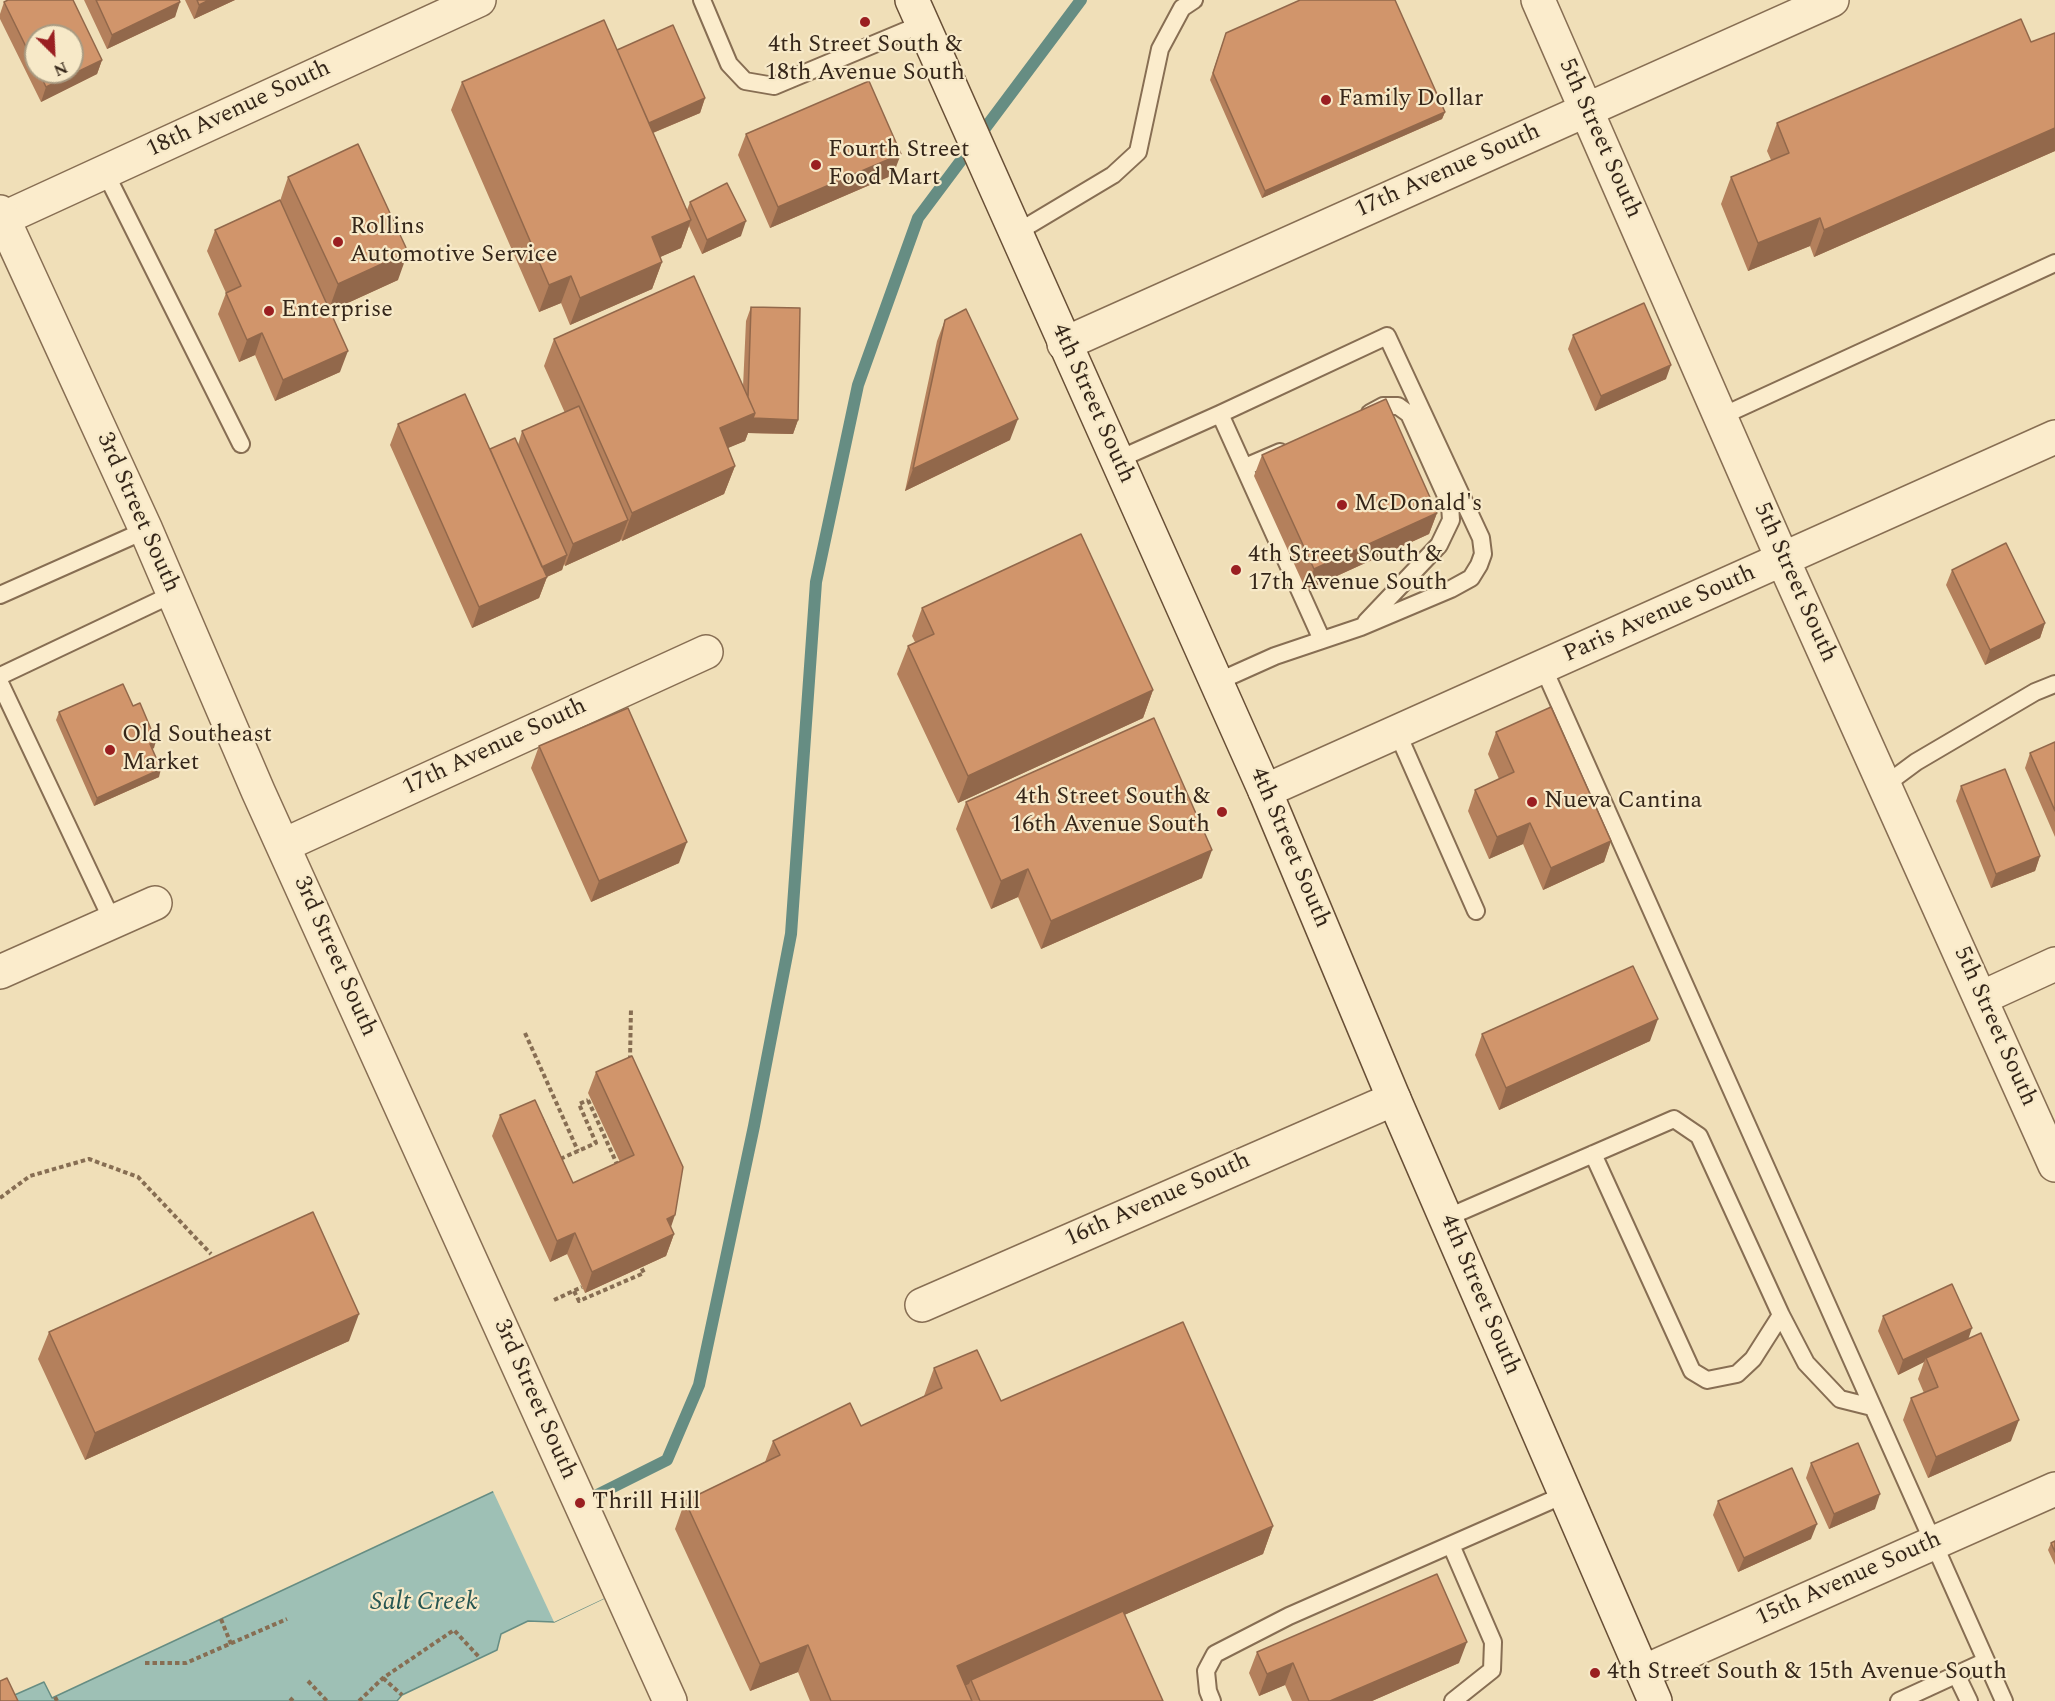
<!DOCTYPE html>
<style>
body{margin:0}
#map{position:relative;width:2055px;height:1701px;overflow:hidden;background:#f0dfb8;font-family:Spectral,serif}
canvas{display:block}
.north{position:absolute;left:24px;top:24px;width:60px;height:60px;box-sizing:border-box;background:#f7e9c8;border:2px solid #a99b82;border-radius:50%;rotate:156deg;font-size:16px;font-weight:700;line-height:24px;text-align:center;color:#352619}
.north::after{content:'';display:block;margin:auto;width:21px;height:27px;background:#9a1f21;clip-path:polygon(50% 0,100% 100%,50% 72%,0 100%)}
</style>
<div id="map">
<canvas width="2055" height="1701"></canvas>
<div class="north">N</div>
</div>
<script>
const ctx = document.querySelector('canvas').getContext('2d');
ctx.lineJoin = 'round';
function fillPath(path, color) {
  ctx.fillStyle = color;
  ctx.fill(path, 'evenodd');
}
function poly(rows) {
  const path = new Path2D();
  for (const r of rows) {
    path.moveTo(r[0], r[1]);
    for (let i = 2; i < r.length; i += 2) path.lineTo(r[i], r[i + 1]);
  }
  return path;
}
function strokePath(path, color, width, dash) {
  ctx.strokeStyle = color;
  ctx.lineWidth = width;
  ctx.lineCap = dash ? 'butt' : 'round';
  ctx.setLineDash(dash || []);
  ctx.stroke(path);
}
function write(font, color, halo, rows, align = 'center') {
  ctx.font = font + ' Spectral,serif';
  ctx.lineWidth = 4.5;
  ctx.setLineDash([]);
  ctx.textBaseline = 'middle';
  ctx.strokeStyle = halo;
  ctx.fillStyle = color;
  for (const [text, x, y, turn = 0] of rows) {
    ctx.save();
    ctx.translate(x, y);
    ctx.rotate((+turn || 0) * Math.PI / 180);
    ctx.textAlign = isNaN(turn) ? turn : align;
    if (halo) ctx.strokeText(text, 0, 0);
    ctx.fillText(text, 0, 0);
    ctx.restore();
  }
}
const water = poly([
 [561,1460,619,1591,554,1622,528,1621,501,1634,497,1650,402,1695,397,1701,12,1701,10,1697,44,1682,52,1698,561,1460]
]);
fillPath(water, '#9ec0b5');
strokePath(water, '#668d83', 1.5);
fillPath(poly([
 [560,1457,622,1590,554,1622,492,1489]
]), '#f0dfb8');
strokePath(poly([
 [583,1502,667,1460,699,1385,754,1126,791,934,816,582,858,385,918,218,1081,0]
]), '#668d83', 12);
const service = poly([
 [702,0,729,64,745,81,774,86,922,24],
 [105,172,241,444],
 [1016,233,1113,175,1138,152,1160,49,1182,8,1194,0],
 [1220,414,1322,640],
 [1720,417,2055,263],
 [1117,460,1220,414,1387,336,1481,538,1483,554,1479,565,1471,578,1451,589,1361,627,1275,656,1217,682],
 [1245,467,1280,452],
 [0,595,146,530],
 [1366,622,1439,545,1451,520,1450,505,1409,414,1398,406,1383,406,1370,413],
 [1543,667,2004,1701],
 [0,676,173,594],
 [0,683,113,922],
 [1397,732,1476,911],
 [1885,785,1916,762,2035,692,2055,684],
 [1593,1154,1692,1371,1707,1380,1737,1374,1753,1359,1781,1315],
 [1446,1218,1674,1119,1699,1136,1781,1315,1806,1363,1840,1399,1872,1407],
 [1451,1545,1493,1642,1492,1670,1453,1701],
 [1956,1674,1969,1701],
 [1212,1701,1208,1691,1206,1671,1215,1654,1289,1616,1566,1494],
 [1899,1701,1986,1661]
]);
const minor = poly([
 [1538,0,1783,560,2055,1165],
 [0,220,479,0],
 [1064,344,1832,0],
 [1265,791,2055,437],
 [284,845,706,652],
 [0,972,155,903],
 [1981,998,2055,964],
 [922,1305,1394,1099],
 [1643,1672,2055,1489]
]);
const tertiary = poly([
 [0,212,146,530,258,791,670,1701]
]);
const secondary = poly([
 [912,0,1265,791,1394,1099,1655,1701]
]);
strokePath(service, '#876e53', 20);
strokePath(minor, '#876e53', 36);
strokePath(tertiary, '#876e53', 36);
strokePath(secondary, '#684f36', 36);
strokePath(poly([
 [525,1033,578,1151],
 [630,1060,631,1008],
 [588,1100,621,1173,566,1198,532,1124,542,1119,560,1159,596,1143,579,1104,588,1100],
 [0,1198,30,1176,89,1159,138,1177,211,1254],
 [574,1291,579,1301,644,1273,641,1267],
 [554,1300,582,1287],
 [221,1619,231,1644],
 [145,1663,186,1663,287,1619],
 [383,1678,402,1695],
 [308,1681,327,1701],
 [55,1697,57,1701],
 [290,1698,293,1701],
 [359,1701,383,1678,454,1630,480,1658]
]), '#876e53', 4, [4.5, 3]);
strokePath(service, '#fbeccc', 16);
strokePath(minor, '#fbeccc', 33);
strokePath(tertiary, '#fbeccc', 33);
strokePath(secondary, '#fbeccc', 33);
fillPath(poly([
 [84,0,179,0,175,17,107,49],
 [185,0,235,0,194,19],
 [4,2,102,60,97,74,41,102,0,19,0,14],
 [36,36,72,72,36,72],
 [1226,33,1445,112,1442,119,1262,198,1210,80],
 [2055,33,2055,151,1814,257,1810,246,1748,271,1721,204,1731,177,1771,160,1767,151,1777,123,2031,42],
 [617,50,705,98,700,113,653,133,687,210,690,202,741,236,702,254,689,226,681,248,660,257,662,262,652,289,570,325,561,303,539,312,451,110,462,82],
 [746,134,893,175,770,228,738,155],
 [288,177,398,280,330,311,340,372,275,401,255,355,239,362,218,314,226,293,207,251,215,230,280,201],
 [751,307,798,420,793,434,748,433,745,441,727,448,735,466,724,494,622,541,621,539,620,541,565,566,564,564,562,570,547,577,539,598,472,628,390,445,398,424,490,449,518,445,522,431,565,413,544,366,554,339,743,387,746,321],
 [945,320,1010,440,905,491,937,341],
 [1573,335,1666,379,1595,411,1568,349],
 [1262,455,1437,513,1429,534,1306,590,1254,476],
 [1952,570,2045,623,2040,638,1985,665,1946,585],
 [922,608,1153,690,1143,718,958,803,897,674,908,646,915,642,912,636],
 [133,706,154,748,152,749,159,777,94,806,56,720,59,712],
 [1496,732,1611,841,1604,862,1543,890,1523,844,1489,859,1468,811,1475,790,1499,779,1488,754],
 [2055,742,2055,837,2025,768,2030,753],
 [539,746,679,863,591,902,531,768],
 [1961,786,2040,856,2035,871,1991,888,1956,801],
 [966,802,1202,878,1041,949,1018,897,991,909,956,829],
 [1482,1034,1650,1041,1499,1110,1475,1055],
 [596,1072,674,1234,666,1256,585,1293,567,1254,550,1262,492,1136,500,1115,573,1183,620,1162,588,1093],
 [1883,1316,1968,1339,2011,1441,1928,1478,1903,1420,1911,1398,1924,1393,1918,1379,1924,1362,1898,1375,1878,1331],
 [49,1332,349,1341,85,1460,38,1359],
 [934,1368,1001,1401,1273,1526,1263,1554,1124,1615,1163,1701,810,1701,798,1672,750,1691,675,1529,685,1501,765,1462,773,1441,861,1426,924,1396],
 [1811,1463,1875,1509,1829,1529,1806,1478],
 [1718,1501,1811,1539,1738,1572,1713,1515],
 [2055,1541,2055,1565,2048,1550,2051,1543],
 [1257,1652,1459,1663,1372,1701,1292,1701,1285,1685,1259,1696,1249,1673]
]), '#b4805c');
fillPath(poly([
 [209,0,235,0,194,19,199,5],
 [180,2,175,17,107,49,112,35],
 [102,60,97,74,41,102,46,87],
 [705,98,700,113,638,139,644,125],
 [1445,112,1442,119,1262,198,1265,191],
 [2055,126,2055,151,1814,257,1824,230],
 [901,154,893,175,770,228,778,207],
 [1820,218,1810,246,1748,271,1758,243],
 [691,220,681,248,642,265,652,237],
 [746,221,741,236,702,254,707,240],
 [408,252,398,280,328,312,338,284],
 [662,262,652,289,570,325,580,298],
 [571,276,561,303,539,312,549,285],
 [262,333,255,355,239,362,247,340],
 [348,351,340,372,275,401,283,380],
 [1671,365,1666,379,1595,411,1601,396],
 [755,413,798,420,793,434,748,433,745,441,709,456,720,428],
 [1018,419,1010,440,905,491,913,469],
 [735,466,724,494,622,541,632,513],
 [1437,513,1429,534,1306,590,1314,569],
 [628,520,620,541,565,566,573,544],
 [567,555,562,570,533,583,539,568],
 [547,577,539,598,472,628,479,607],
 [2045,623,2040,638,1985,665,1990,650],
 [1153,690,1143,718,958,803,968,776],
 [156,741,154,748,147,751,150,744],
 [161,769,159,777,94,806,97,798],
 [1530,823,1523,844,1489,859,1497,837],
 [1611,841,1604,862,1543,890,1551,868],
 [687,842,679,863,591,902,599,881],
 [1212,850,1202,878,1041,949,1051,921],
 [2040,856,2035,871,1991,888,1996,874],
 [1028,869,1018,897,991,909,1001,881],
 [1658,1019,1650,1041,1499,1110,1506,1088],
 [675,1215,668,1236,667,1219],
 [575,1233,567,1254,550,1262,557,1241],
 [674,1234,666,1256,585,1293,592,1272],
 [359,1314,349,1341,85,1460,95,1433],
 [1972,1328,1967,1343,1926,1358,1924,1362,1898,1375,1903,1360],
 [2019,1420,2011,1441,1928,1478,1936,1457],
 [1880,1494,1875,1509,1829,1529,1834,1514],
 [1817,1524,1811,1539,1738,1572,1744,1558],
 [1273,1526,1263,1554,972,1682,971,1680,969,1684,947,1693,957,1666],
 [1467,1642,1459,1663,1372,1701,1330,1701],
 [808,1645,798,1672,750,1691,760,1664],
 [1293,1663,1285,1685,1259,1696,1267,1674]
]), '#92684b');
const building = poly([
 [8,0,73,0,102,60,46,87,39,72,72,72,72,36,36,36,36,67,4,2,8,0],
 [96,0,179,0,180,2,112,35,96,0],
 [197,0,209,0,199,5,197,0],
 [1300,0,1395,0,1445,112,1265,191,1213,73,1226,33,1300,0],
 [2021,19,2031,42,2055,33,2055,128,1824,230,1820,218,1758,243,1731,177,1789,153,1777,123,2021,19],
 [604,20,691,220,652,237,662,262,580,298,571,276,549,285,462,82,604,20],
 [673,25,705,98,649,123,617,50,673,25],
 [869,81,901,154,778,207,746,134,869,81],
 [358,144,408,252,338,284,288,177,358,144],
 [727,183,746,221,707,240,690,202,727,183],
 [280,200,348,351,283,380,262,333,247,340,226,293,241,286,215,230,280,200],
 [694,276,755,413,720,428,735,466,632,513,554,339,694,276],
 [1644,303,1671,365,1601,396,1573,335,1644,303],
 [751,307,800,308,798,420,753,418,755,413,748,397,751,307],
 [966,309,1018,419,913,469,945,320,966,309],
 [465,394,547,577,479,607,398,424,465,394],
 [1386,399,1437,513,1314,569,1262,455,1386,399],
 [579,406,628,520,573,544,522,431,579,406],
 [515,438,567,555,542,567,490,449,515,438],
 [1081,534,1153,690,968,776,908,646,934,634,922,608,1081,534],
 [2006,543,2045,623,1990,650,1952,570,2006,543],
 [123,684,133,706,140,703,156,741,150,744,161,769,97,798,59,712,123,684],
 [1551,707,1611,841,1551,868,1530,823,1497,837,1475,790,1514,772,1496,732,1551,707],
 [628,708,687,842,599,881,539,746,628,708],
 [1154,718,1212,850,1051,921,1028,869,1001,881,966,802,1154,718],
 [2055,742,2055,811,2030,753,2055,742],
 [2005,769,2040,856,1996,874,1961,786,2005,769],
 [1633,966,1658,1019,1506,1088,1482,1034,1633,966],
 [632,1056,683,1167,675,1215,667,1219,674,1234,592,1272,575,1233,557,1241,500,1115,535,1100,573,1183,634,1155,596,1072,632,1056],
 [313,1212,359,1314,95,1433,49,1332,313,1212],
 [1952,1284,1972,1328,1903,1360,1883,1316,1952,1284],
 [1183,1322,1273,1526,957,1666,972,1701,831,1701,808,1645,760,1664,685,1501,780,1455,773,1441,850,1403,861,1426,942,1388,934,1368,977,1350,1001,1401,1183,1322],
 [1981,1333,2019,1420,1936,1457,1911,1398,1938,1387,1926,1358,1981,1333],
 [1858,1443,1880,1494,1834,1514,1811,1463,1858,1443],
 [1792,1468,1817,1524,1744,1558,1718,1501,1792,1468],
 [2055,1541,2055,1552,2051,1543,2055,1541],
 [1437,1574,1467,1642,1330,1701,1309,1701,1293,1663,1267,1674,1257,1652,1437,1574],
 [1123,1611,1163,1701,980,1701,971,1680,1123,1611],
 [7,1678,18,1701,0,1701,0,1681,7,1678]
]);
fillPath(building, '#d1956b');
strokePath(building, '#92684b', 1.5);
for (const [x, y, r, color] of [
 [865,22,6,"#9a1f21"],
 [1326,100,6,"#9a1f21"],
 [816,165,6,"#9a1f21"],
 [338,242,6,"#9a1f21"],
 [269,311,6,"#9a1f21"],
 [1342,505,6,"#9a1f21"],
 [1236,570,6,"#9a1f21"],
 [110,750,6,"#9a1f21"],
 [1532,802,6,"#9a1f21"],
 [1222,812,6,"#9a1f21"],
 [580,1503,6,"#9a1f21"],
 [1595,1673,6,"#9a1f21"]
]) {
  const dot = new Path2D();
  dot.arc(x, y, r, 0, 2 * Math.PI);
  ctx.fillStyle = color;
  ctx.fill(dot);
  strokePath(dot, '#f7e9c8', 2);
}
write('24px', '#352619', '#f7e9c8', [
 ["4th Street South &",865,46,"center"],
 ["18th Avenue South",865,74,"center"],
 ["Family Dollar",1338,100],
 ["Fourth Street",828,151],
 ["Food Mart",828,179],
 ["Rollins",350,228],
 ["Automotive Service",350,256],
 ["Enterprise",281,311],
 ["McDonald's",1354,505],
 ["4th Street South &",1248,556],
 ["17th Avenue South",1248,584],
 ["Old Southeast",122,736],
 ["Market",122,764],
 ["4th Street South &",1210,798,"right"],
 ["16th Avenue South",1210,826,"right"],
 ["Nueva Cantina",1544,802],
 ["Thrill Hill",592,1503],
 ["4th Street South & 15th Avenue South",1607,1673]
], 'left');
write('24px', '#352619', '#f7e9c8', [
 ["18th Avenue South",239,110,-25],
 ["5th Street South",1599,139,66],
 ["17th Avenue South",1448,172,-24],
 ["4th Street South",1092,404,66],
 ["3rd Street South",137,513,66],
 ["5th Street South",1794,583,66],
 ["Paris Avenue South",1660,615,-24],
 ["17th Avenue South",495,748,-25],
 ["4th Street South",1289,848,67],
 ["3rd Street South",334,957,66],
 ["5th Street South",1994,1027,66],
 ["16th Avenue South",1158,1201,-24],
 ["4th Street South",1479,1295,67],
 ["3rd Street South",534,1400,66],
 ["15th Avenue South",1849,1580,-24]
]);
write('italic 26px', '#275652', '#f7e9c8', [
 ["Salt Creek",424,1604]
]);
</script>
